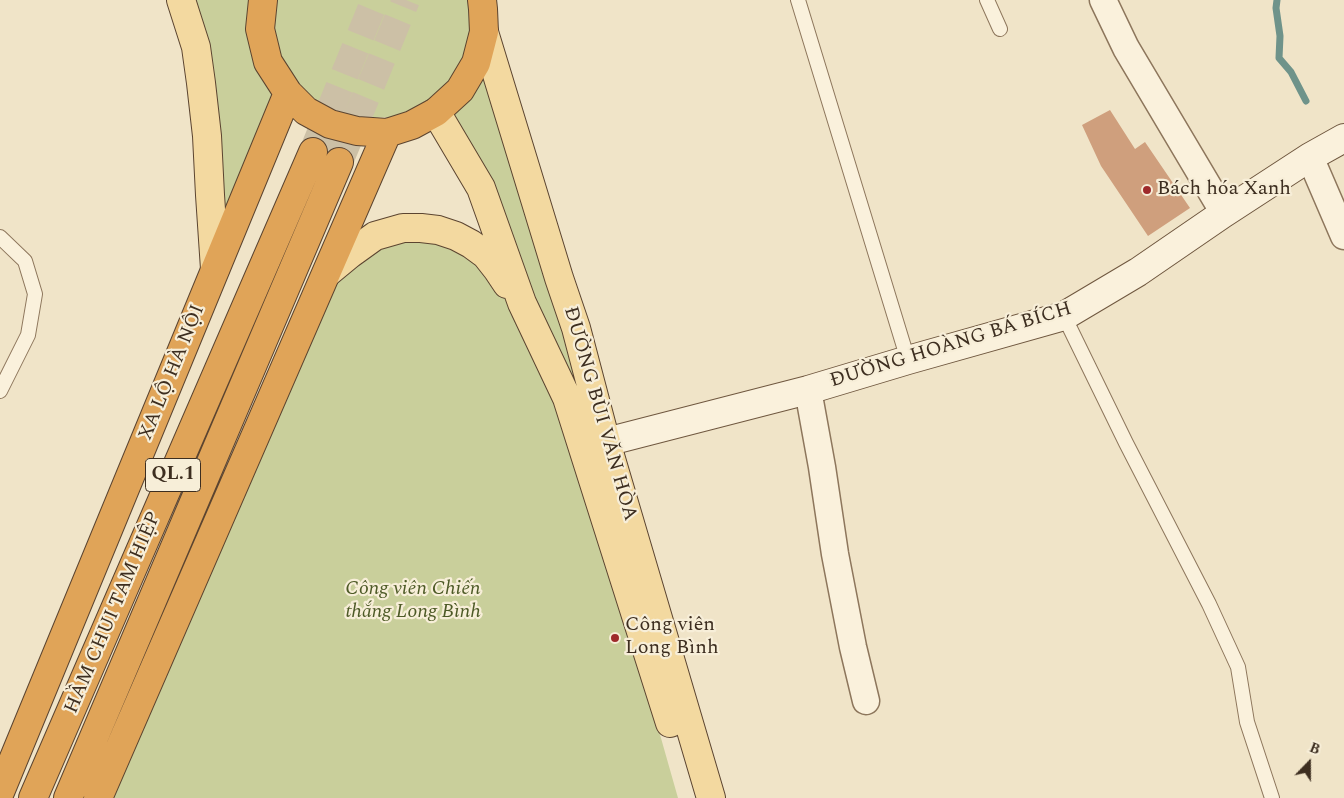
<!DOCTYPE html>
<meta charset="utf-8">
<style>
body{margin:0}
#map{position:relative;width:1344px;height:798px;overflow:hidden;background:#f0e4c8;font-family:Spectral,serif}
canvas{display:block}
.north{position:absolute;left:1284px;top:738px;width:50px;height:50px;-webkit-text-stroke:4px #f7eed8;paint-order:stroke;rotate:22deg;font-size:14px;font-weight:700;line-height:20px;text-align:center;color:#3d2e20}
.north::after{content:'';display:block;margin:auto;width:18px;height:22px;background:#3d2e20;clip-path:polygon(50% 0,100% 100%,50% 72%,0 100%)}
</style>
<div id="map">
<canvas width="1344" height="798"></canvas>
<div class="north">B</div>
</div>
<script>
const ctx = document.querySelector('canvas').getContext('2d');
ctx.lineJoin = 'round';
function fillPath(path, color) {
  ctx.fillStyle = color;
  ctx.fill(path, 'evenodd');
}
function poly(rows) {
  const path = new Path2D();
  for (const r of rows) {
    path.moveTo(r[0], r[1]);
    for (let i = 2; i < r.length; i += 2) path.lineTo(r[i], r[i + 1]);
  }
  return path;
}
function strokePath(path, color, width, dash) {
  ctx.strokeStyle = color;
  ctx.lineWidth = width;
  ctx.lineCap = dash ? 'butt' : 'round';
  ctx.setLineDash(dash || []);
  ctx.stroke(path);
}
function write(font, color, halo, rows, align = 'center') {
  ctx.font = font + ' Spectral,serif';
  ctx.lineWidth = 4.5;
  ctx.setLineDash([]);
  ctx.textBaseline = 'middle';
  ctx.strokeStyle = halo;
  ctx.fillStyle = color;
  for (const [text, x, y, turn = 0] of rows) {
    ctx.save();
    ctx.translate(x, y);
    ctx.rotate((+turn || 0) * Math.PI / 180);
    ctx.textAlign = isNaN(turn) ? turn : align;
    if (halo) ctx.strokeText(text, 0, 0);
    ctx.fillText(text, 0, 0);
    ctx.restore();
  }
}
fillPath(poly([
 [190,0,250,0,248,32,255,68,274,94,220,224],
 [276,0,468,0,471,24,465,56,448,84,423,106,392,117,360,118,329,109,303,91,284,65,274,34],
 [484,77,534,244,563,330,589,423,535,301,490,176,453,115],
 [405,236,455,244,504,292,518,328,553,398,655,717,678,798,113,798,263,454,342,270,379,243]
]), '#c9cf9b');
strokePath(poly([
 [1277,0,1276,8,1280,36,1279,58,1291,72,1306,101]
]), '#6f938a', 7);
fillPath(poly([
 [1110,110,1135,149,1145,142,1190,208,1148,236,1101,166,1082,125]
]), '#cf9f7d');
strokePath(poly([
 [313,152,375,0],
 [339,162,406,0]
]), '#ccc0a6', 28, [28, 14]);
const lane = poly([
 [798,0,908,360],
 [987,0,1000,29],
 [0,237,25,261,35,294,28,335,0,391],
 [1064,316,1126,443,1209,604,1238,667,1247,722,1272,798]
]);
const street = poly([
 [1103,0,1126,48,1224,213],
 [1310,157,1344,236],
 [808,390,822,467,835,554,853,647,866,701]
]);
const secondary = poly([
 [606,442,808,390,908,360,1064,316,1138,272,1224,213,1310,157,1344,138]
]);
const primary = poly([
 [181,0,196,47,201,83,207,136,210,195,215,269],
 [484,32,559,278,576,328,606,442,711,798],
 [436,112,481,188,522,303,567,398,670,723],
 [327,273,350,254,375,236,403,228,421,228,438,230,456,236,471,244,486,255,497,269,507,284]
]);
const highway = poly([
 [263,0,260,29,268,62,288,93,306,111,330,124,357,131,387,133,412,125,436,112,460,90,476,63,484,32,483,9,482,0],
 [0,792,288,93],
 [33,798,313,152],
 [68,798,339,162],
 [98,798,387,133]
]);
strokePath(lane, '#8d765c', 16);
strokePath(street, '#8d765c', 29);
strokePath(secondary, '#6f573f', 30);
strokePath(primary, '#5b4430', 30);
strokePath(highway, '#5b4430', 30);
strokePath(lane, '#faf1dc', 14);
strokePath(street, '#faf1dc', 26);
strokePath(secondary, '#faf1dc', 28);
strokePath(primary, '#f3d9a0', 28);
strokePath(highway, '#e0a458', 28);
for (const [x, y, r, color] of [
 [1147,190,5,"#9e2a2b"],
 [615,638,5,"#9e2a2b"]
]) {
  const dot = new Path2D();
  dot.arc(x, y, r, 0, 2 * Math.PI);
  ctx.fillStyle = color;
  ctx.fill(dot);
  strokePath(dot, '#f7eed8', 2);
}
for (const [x, y, w] of [
 [173,475,55]
]) {
  const box = new Path2D();
  box.roundRect(x - w / 2, y - 16.5, w, 33, 4);
  ctx.fillStyle = '#f7eed8';
  ctx.fill(box);
  strokePath(box, '#3d2e20', 1);
}
write('bold 19px', '#3d2e20', null, [
 ["QL.1",173,475]
]);
write('20px', '#3d2e20', '#f7eed8', [
 ["Bách hóa Xanh",1157,190],
 ["Công viên",625,626],
 ["Long Bình",625,649]
], 'left');
write('20px', '#3d2e20', '#f7eed8', [
 ["ĐƯỜNG HOÀNG BÁ BÍCH",951,346,-17],
 ["XA LỘ HÀ NỘI",173,373,-68],
 ["ĐƯỜNG BÙI VĂN HÒA",599,414,74],
 ["HẦM CHUI TAM HIỆP",114,613,-67]
]);
write('italic 20px', '#4d5a26', '#f7eed8', [
 ["Công viên Chiến",413,590],
 ["thắng Long Bình",413,613]
]);
</script>
